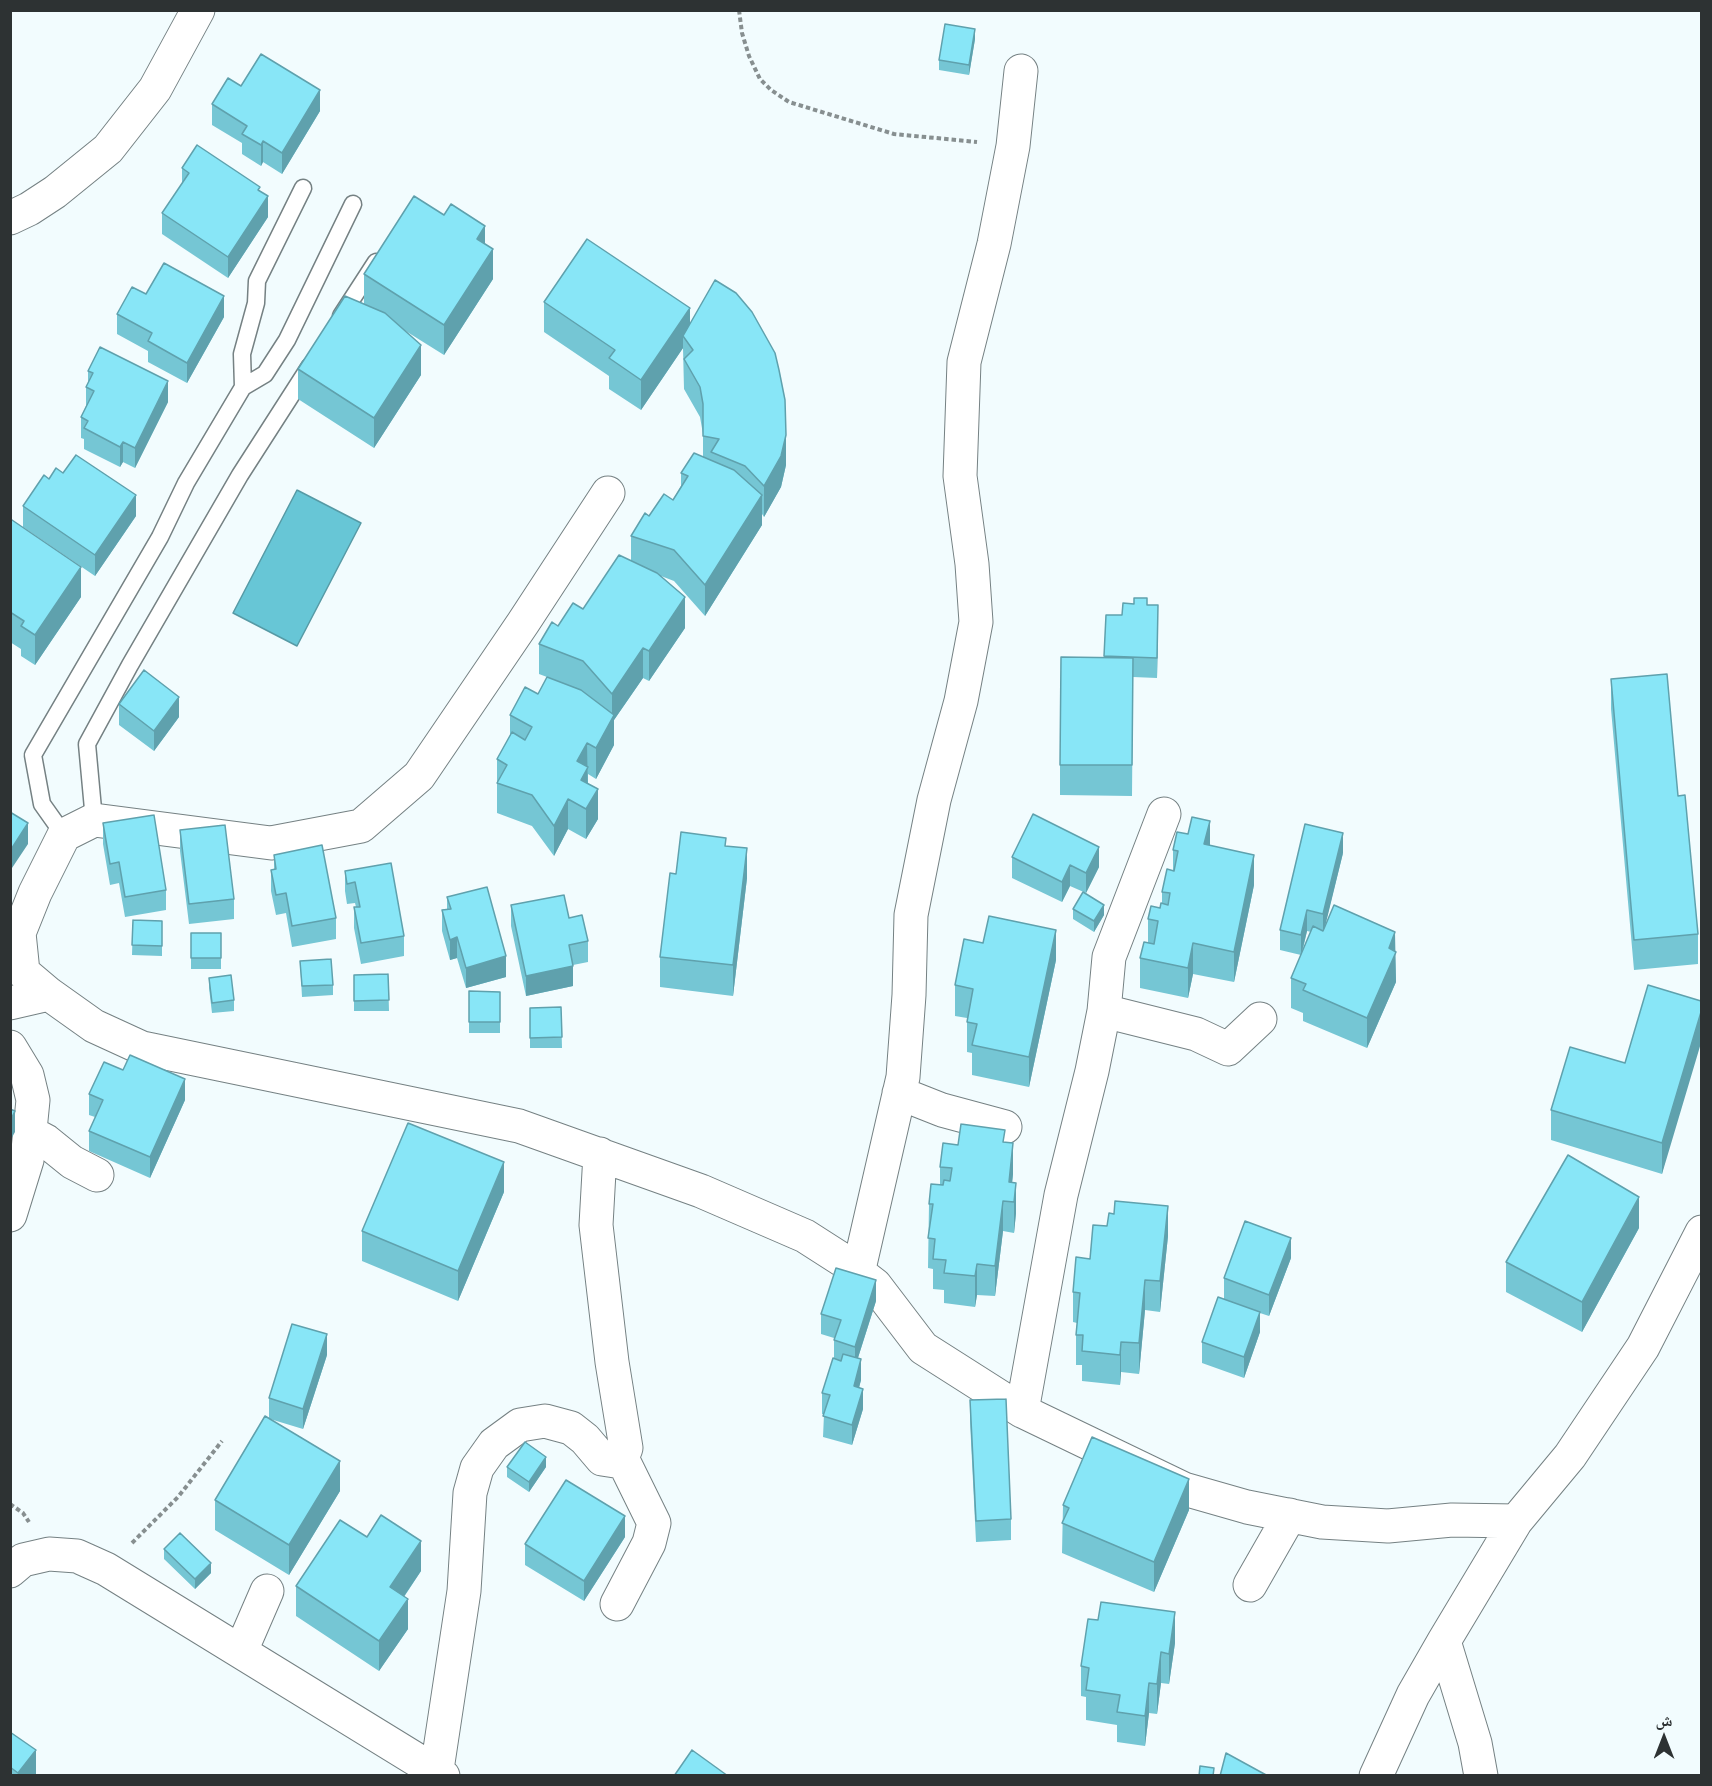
<!DOCTYPE html>
<meta charset="utf-8">
<style>
body{margin:0}
#map{position:relative;width:1712px;height:1786px;overflow:hidden;background:#f2fcfe;font-family:"Source Serif 4","Noto Naskh Arabic",serif}
canvas{display:block}
.frame{position:absolute;inset:0;border:12px solid #2d3233;pointer-events:none}
.north{position:absolute;left:1634px;top:1708px;width:60px;height:60px;-webkit-text-stroke:4px #f2fcfe;paint-order:stroke;rotate:0deg;font-size:16px;font-weight:700;line-height:24px;text-align:center;color:#2d3233}
.north::after{content:'';display:block;margin:auto;width:21px;height:27px;background:#2d3233;clip-path:polygon(50% 0,100% 100%,50% 72%,0 100%)}
</style>
<div id="map">
<canvas width="1712" height="1786"></canvas>
<div class="frame"></div>
<div class="north">ش</div>
</div>
<script>
const ctx = document.querySelector('canvas').getContext('2d');
ctx.lineJoin = 'round';
function fillPath(path, color) {
  ctx.fillStyle = color;
  ctx.fill(path, 'evenodd');
}
function poly(rows) {
  const path = new Path2D();
  for (const r of rows) {
    path.moveTo(r[0], r[1]);
    for (let i = 2; i < r.length; i += 2) path.lineTo(r[i], r[i + 1]);
  }
  return path;
}
function strokePath(path, color, width, dash) {
  ctx.strokeStyle = color;
  ctx.lineWidth = width;
  ctx.lineCap = dash ? 'butt' : 'round';
  ctx.setLineDash(dash || []);
  ctx.stroke(path);
}
const water = poly([
 [297,490,361,523,297,646,233,613,297,490]
]);
fillPath(water, '#67c6d6');
strokePath(water, '#569aa5', 1.5);
const lane = poly([
 [341,316,376,262],
 [243,387,242,354,256,303,257,281,303,188],
 [94,820,87,744,130,665,240,475,310,366],
 [64,835,42,804,33,755,160,537,186,483,243,387,265,374,287,340,353,204]
]);
const street = poly([
 [10,218,29,209,55,192,108,149,155,89,198,10],
 [608,493,523,623,419,776,361,826,271,843,94,820,64,835,35,893,19,933,23,972,49,994,94,1026,142,1048,519,1126,701,1191,805,1236,844,1261,875,1285,923,1348,1022,1411,1184,1489,1247,1507,1322,1522,1388,1526,1452,1520,1516,1521],
 [10,1003,49,994],
 [1104,1011,1196,1034,1228,1049,1260,1019],
 [10,1047,27,1075,33,1100,27,1160,10,1215],
 [899,1093,942,1110,1005,1127],
 [31,1133,46,1141,72,1162,97,1175],
 [858,1273,903,1077,909,995,911,915,934,800,961,701,976,622,972,564,960,476,964,362,994,244,1013,146,1021,71],
 [1022,1411,1061,1195,1092,1071,1104,1011,1109,957,1164,814],
 [10,1571,23,1560,49,1554,77,1556,106,1569,443,1776],
 [1250,1585,1290,1515],
 [617,1604,649,1543,654,1523,622,1458],
 [1444,1641,1475,1743,1481,1776],
 [241,1651,267,1591],
 [436,1776,464,1591,470,1493,477,1468,494,1444,520,1425,545,1421,571,1428,585,1439,602,1459,615,1461,622,1458,626,1448,612,1362,596,1225,600,1154],
 [1376,1776,1413,1695,1444,1641,1516,1521,1570,1456,1643,1347,1702,1232]
]);
strokePath(lane, '#758183', 19);
strokePath(street, '#758183', 35);
strokePath(poly([
 [739,10,742,33,749,56,760,79,771,90,789,102,894,134,977,142],
 [10,1504,23,1513,29,1522],
 [132,1543,178,1497,222,1441]
]), '#878f90', 4, [4.5, 3]);
strokePath(lane, '#fff', 16);
strokePath(street, '#fff', 33);
fillPath(poly([
 [975,39,969,75,939,70,939,60],
 [241,86,320,111,282,174,263,162,261,166,242,154,242,143,212,125,212,104],
 [182,168,268,217,228,278,162,234,162,213,182,184],
 [485,244,493,279,444,355,404,330,421,375,374,448,298,399,298,369,364,304,364,274],
 [146,294,224,317,187,383,148,362,148,351,117,334,117,314],
 [544,302,690,324,786,465,781,487,764,517,762,514,762,525,705,616,674,581,661,576,685,628,649,681,643,678,614,720,614,745,596,779,588,774,588,783,598,819,586,839,568,829,554,856,532,826,497,813,497,759,510,736,510,715,538,694,547,677,539,674,539,644,558,626,583,609,631,560,631,536,649,516,673,500,681,486,681,473,703,457,703,434,700,417,684,389,683,348,641,410,609,389,609,376,544,332],
 [88,371,168,402,135,468,123,462,120,467,84,449,84,439,81,438,81,417,86,406,86,387,88,384],
 [63,473,136,516,95,576,23,527,23,506,49,479],
 [10,522,81,597,35,665,21,656,21,649,10,642],
 [1147,605,1158,625,1157,678,1133,677,1132,796,1060,795,1060,765,1104,657,1106,615,1122,615],
 [1611,679,1678,796,1698,934,1698,964,1634,970,1611,709],
 [119,704,179,717,154,751,119,725],
 [103,823,166,890,166,910,125,917,119,883,110,885,103,844],
 [180,830,234,899,234,919,189,924,180,851],
 [1210,845,1254,885,1234,982,1193,974,1188,998,1140,988,1140,958,1148,943,1148,919,1160,908,1162,903,1162,892,1173,871,1173,850],
 [726,846,747,878,733,996,660,987,660,957,676,874],
 [1343,853,1324,929,1395,951,1396,982,1367,1048,1303,1021,1303,1013,1291,1008,1291,978,1301,955,1280,950,1280,930],
 [1307,931,1311,932,1302,954],
 [274,855,336,918,336,939,292,947,286,913,276,915,271,891,271,870,274,870],
 [1012,857,1099,867,1086,893,1070,886,1062,902,1012,878],
 [345,871,404,936,404,956,361,964,354,928,354,907,356,907,355,903,347,904,345,891],
 [447,897,506,977,466,988,457,958,450,960,442,931,442,910,447,909],
 [511,905,569,918,588,941,588,962,573,965,573,986,526,996,511,926],
 [1073,909,1104,915,1094,932,1073,919],
 [133,920,162,921,162,956,132,955],
 [191,933,221,933,221,969,191,969],
 [1056,960,1029,1087,972,1075,972,1053,967,1052,967,1018,955,1016,955,985],
 [300,961,333,985,333,995,302,997],
 [388,974,389,1011,354,1011,354,975],
 [209,978,234,1000,234,1011,212,1013,209,988],
 [469,991,500,992,500,1033,469,1033],
 [1701,1001,1662,1174,1551,1140,1551,1110,1625,1063],
 [561,1007,562,1048,530,1048,530,1008],
 [89,1094,185,1100,150,1178,89,1151,89,1131,95,1117,89,1115],
 [1005,1142,1013,1174,1012,1183,1016,1213,1014,1233,1003,1231,995,1296,977,1295,975,1307,944,1303,944,1290,933,1289,933,1269,928,1268,929,1204,940,1185,940,1167,958,1145],
 [504,1192,458,1301,362,1261,362,1231],
 [1639,1228,1582,1332,1506,1292,1506,1262],
 [1168,1236,1160,1312,1145,1310,1139,1374,1121,1372,1120,1385,1082,1381,1082,1365,1076,1365,1076,1335,1077,1323,1073,1322,1073,1292,1090,1259],
 [1291,1258,1269,1316,1260,1313,1260,1332,1244,1378,1202,1363,1202,1342,1224,1299,1224,1278],
 [876,1301,858,1358,861,1380,859,1388,863,1409,852,1445,823,1437,824,1414,822,1414,822,1393,834,1358,834,1338,821,1334,821,1314],
 [327,1355,303,1429,270,1419,340,1491,289,1575,215,1530,215,1500,269,1419,269,1398],
 [970,1400,1011,1519,1011,1540,976,1542,970,1421],
 [507,1467,546,1467,529,1492,507,1477],
 [1063,1505,1189,1510,1154,1592,1062,1553],
 [625,1537,584,1601,525,1565,525,1544],
 [164,1549,211,1573,195,1589,164,1559],
 [421,1571,404,1597,408,1629,379,1671,296,1616,296,1586],
 [1175,1643,1169,1684,1161,1683,1157,1714,1149,1713,1145,1746,1117,1742,1117,1725,1086,1720,1086,1697,1081,1696,1081,1666],
 [10,1732,36,1776,10,1776]
]), '#75c6d4');
fillPath(poly([
 [975,29,975,39,969,75,969,65],
 [320,90,320,111,282,174,282,153],
 [263,141,263,162,261,166,261,145],
 [268,196,268,217,228,278,228,257],
 [485,226,485,256,477,239],
 [493,249,493,279,444,355,444,325],
 [224,296,224,317,187,383,187,363],
 [690,308,690,338,683,336,683,348,641,410,641,380],
 [421,345,421,375,374,448,374,418],
 [168,381,168,402,135,468,135,448],
 [786,435,786,465,781,487,764,517,764,486],
 [123,442,123,462,120,467,120,447],
 [136,495,136,516,95,576,95,555],
 [762,495,762,525,705,616,705,585],
 [81,567,81,597,35,665,35,635],
 [685,597,685,628,649,681,649,651],
 [1158,605,1158,625,1157,678,1157,658],
 [643,648,643,678,614,720,614,745,596,779,596,748,612,719,612,694],
 [179,697,179,717,154,751,154,731],
 [587,743,588,797,582,807,577,761],
 [598,789,598,819,586,839,586,809],
 [568,799,568,829,554,856,554,826],
 [1210,821,1210,851,1204,844],
 [28,823,28,844,10,871,10,851],
 [1343,833,1343,853,1323,935,1323,914],
 [1099,847,1099,867,1086,893,1086,873],
 [747,848,747,878,733,996,733,965],
 [1254,855,1254,885,1234,982,1234,952],
 [1070,865,1070,886,1062,902,1062,882],
 [1104,905,1104,915,1094,932,1094,921],
 [1307,910,1307,931,1301,955,1301,935],
 [1056,930,1056,960,1029,1087,1029,1057],
 [1395,932,1396,982,1367,1048,1367,1018,1389,948],
 [457,937,457,958,450,960,450,940],
 [1193,943,1193,974,1188,998,1188,968],
 [506,956,506,977,466,988,466,968],
 [573,966,573,986,526,996,526,976],
 [1701,1012,1701,1043,1662,1174,1662,1143],
 [185,1079,185,1100,150,1178,150,1157],
 [15,1111,15,1132,10,1141,10,1121],
 [1013,1143,1013,1174,1010,1202,1009,1182],
 [504,1162,504,1192,458,1301,458,1271],
 [1016,1183,1016,1213,1014,1233,1014,1202],
 [1639,1197,1639,1228,1582,1332,1582,1302],
 [1003,1201,1003,1231,995,1296,995,1266],
 [1168,1206,1168,1236,1160,1312,1160,1281],
 [1291,1238,1291,1258,1269,1316,1269,1295],
 [977,1264,977,1295,975,1307,975,1276],
 [876,1280,876,1301,855,1367,855,1347],
 [1145,1280,1145,1310,1139,1374,1139,1343],
 [1260,1312,1260,1332,1244,1378,1244,1357],
 [327,1334,327,1355,303,1429,303,1409],
 [1121,1342,1121,1372,1120,1385,1120,1355],
 [861,1359,861,1380,854,1406,854,1386],
 [863,1389,863,1409,852,1445,852,1425],
 [546,1457,546,1467,529,1492,529,1482],
 [340,1461,340,1491,289,1575,289,1545],
 [1189,1479,1189,1510,1154,1592,1154,1562],
 [625,1516,625,1537,584,1601,584,1581],
 [421,1541,421,1571,390,1617,390,1587],
 [211,1563,211,1573,195,1589,195,1579],
 [408,1599,408,1629,379,1671,379,1641],
 [1175,1612,1175,1643,1169,1684,1169,1654],
 [1161,1652,1161,1683,1157,1714,1157,1684],
 [1149,1683,1149,1713,1145,1746,1145,1716],
 [36,1750,36,1776,18,1776,18,1773]
]), '#5fa1ad');
const building = poly([
 [945,24,975,29,969,65,939,60,945,24],
 [261,54,320,90,282,153,263,141,261,145,242,134,247,126,212,104,228,78,241,86,261,54],
 [197,145,260,187,258,190,268,196,228,257,162,213,189,173,182,168,197,145],
 [414,196,444,215,451,204,485,226,477,239,493,249,444,325,364,274,414,196],
 [587,239,690,308,641,380,609,358,615,350,544,302,587,239],
 [164,263,224,296,187,363,148,341,152,333,117,314,132,287,146,294,164,263],
 [715,280,736,293,752,312,775,353,779,370,785,400,786,435,781,456,764,486,745,466,711,452,719,439,703,436,703,404,700,387,684,359,693,350,683,336,715,280],
 [345,296,385,313,421,345,374,418,298,369,345,296],
 [100,347,168,381,135,448,123,442,120,447,84,428,88,421,81,417,94,391,86,387,93,373,88,371,100,347],
 [694,453,734,470,762,495,705,585,674,550,631,536,645,513,649,516,664,494,673,500,688,476,681,473,694,453],
 [76,455,136,495,95,555,23,506,44,475,49,479,56,468,63,473,76,455],
 [12,520,81,567,35,635,21,626,24,621,10,612,10,522,12,520],
 [619,555,657,573,685,597,649,651,643,648,612,694,583,661,539,644,552,622,558,626,573,603,583,609,619,555],
 [1134,598,1147,598,1147,605,1158,605,1157,658,1104,656,1106,615,1122,615,1123,603,1134,604,1134,598],
 [1061,657,1133,658,1132,765,1060,765,1061,657],
 [144,670,179,697,154,731,119,704,144,670],
 [1667,674,1678,796,1685,795,1698,934,1634,940,1611,679,1667,674],
 [547,677,581,690,614,715,596,748,587,743,577,761,588,767,581,780,598,789,586,809,568,799,554,826,532,795,497,783,507,765,497,759,512,732,525,740,532,727,510,715,525,687,538,694,547,677],
 [10,812,28,823,10,851,10,812],
 [1033,814,1099,847,1086,873,1070,865,1062,882,1012,857,1033,814],
 [154,815,166,890,125,897,119,862,110,864,103,823,154,815],
 [1192,817,1210,821,1204,844,1254,855,1234,952,1193,943,1188,968,1140,958,1144,942,1154,944,1158,921,1148,919,1151,906,1160,908,1161,903,1168,905,1170,893,1162,892,1167,869,1174,871,1178,851,1173,850,1177,832,1188,834,1192,817],
 [1305,824,1343,833,1323,914,1307,910,1301,935,1280,930,1305,824],
 [225,825,234,899,189,904,180,830,225,825],
 [681,832,726,838,725,846,747,848,733,965,660,957,670,873,676,874,681,832],
 [322,845,336,918,292,926,286,893,276,895,271,870,276,869,274,855,322,845],
 [391,863,404,936,361,943,354,907,360,907,355,882,347,884,345,871,391,863],
 [487,887,506,956,466,968,457,937,450,940,442,910,451,909,447,897,487,887],
 [1083,892,1104,905,1094,921,1073,909,1083,892],
 [564,895,569,918,582,915,588,941,569,945,573,966,526,976,511,905,564,895],
 [1334,905,1395,932,1389,948,1396,952,1367,1018,1303,990,1306,984,1291,978,1313,926,1323,931,1334,905],
 [989,916,1056,930,1029,1057,972,1045,977,1024,967,1022,973,989,955,985,964,939,983,943,989,916],
 [133,920,162,921,162,946,132,945,133,920],
 [191,933,221,933,221,958,191,958,191,933],
 [331,959,333,985,302,986,300,961,331,959],
 [388,974,389,1000,354,1001,354,975,388,974],
 [231,975,234,1000,212,1003,209,978,231,975],
 [1648,985,1701,1001,1701,1012,1662,1143,1551,1110,1570,1047,1625,1063,1648,985],
 [469,991,500,992,500,1022,469,1022,469,991],
 [561,1007,562,1037,530,1038,530,1008,561,1007],
 [130,1055,185,1079,150,1157,89,1131,103,1100,89,1094,104,1062,123,1070,130,1055],
 [10,1109,15,1111,10,1121,10,1109],
 [408,1123,504,1162,458,1271,362,1231,408,1123],
 [961,1124,1005,1130,1003,1142,1013,1143,1009,1182,1016,1183,1014,1202,1003,1201,995,1266,977,1264,975,1276,944,1273,946,1260,933,1259,935,1239,928,1238,933,1204,929,1204,931,1184,943,1185,944,1180,950,1181,952,1168,940,1167,943,1143,958,1145,961,1124],
 [1568,1155,1639,1197,1582,1302,1506,1262,1568,1155],
 [1115,1201,1168,1206,1160,1281,1145,1280,1139,1343,1121,1342,1120,1355,1082,1351,1083,1335,1076,1335,1080,1293,1073,1292,1076,1257,1090,1259,1093,1225,1107,1226,1109,1213,1114,1214,1115,1201],
 [1245,1221,1291,1238,1269,1295,1224,1278,1245,1221],
 [836,1268,876,1280,855,1347,834,1340,841,1320,821,1314,836,1268],
 [1218,1297,1260,1312,1244,1357,1202,1342,1218,1297],
 [292,1324,327,1334,303,1409,269,1398,292,1324],
 [843,1354,861,1359,854,1386,863,1389,852,1425,823,1416,830,1395,822,1393,833,1358,841,1361,843,1354],
 [1006,1399,1011,1519,976,1521,970,1400,1006,1399],
 [265,1416,340,1461,289,1545,215,1500,265,1416],
 [1092,1437,1189,1479,1154,1562,1062,1523,1069,1508,1063,1505,1092,1437],
 [525,1442,546,1457,529,1482,507,1467,525,1442],
 [566,1480,625,1516,584,1581,525,1544,566,1480],
 [381,1515,421,1541,390,1587,408,1599,379,1641,296,1586,340,1520,367,1537,381,1515],
 [180,1533,211,1563,195,1579,164,1549,180,1533],
 [1101,1602,1175,1612,1169,1654,1161,1652,1157,1684,1149,1683,1145,1716,1117,1712,1120,1695,1086,1690,1089,1668,1081,1666,1088,1619,1098,1620,1101,1602],
 [10,1732,36,1750,18,1773,10,1767,10,1732],
 [692,1750,728,1776,674,1776,692,1750],
 [1226,1753,1268,1776,1220,1776,1226,1753],
 [1200,1766,1214,1768,1213,1776,1199,1776,1200,1766]
]);
fillPath(building, '#88e6f7');
strokePath(building, '#5fa1ad', 1.5);
</script>
